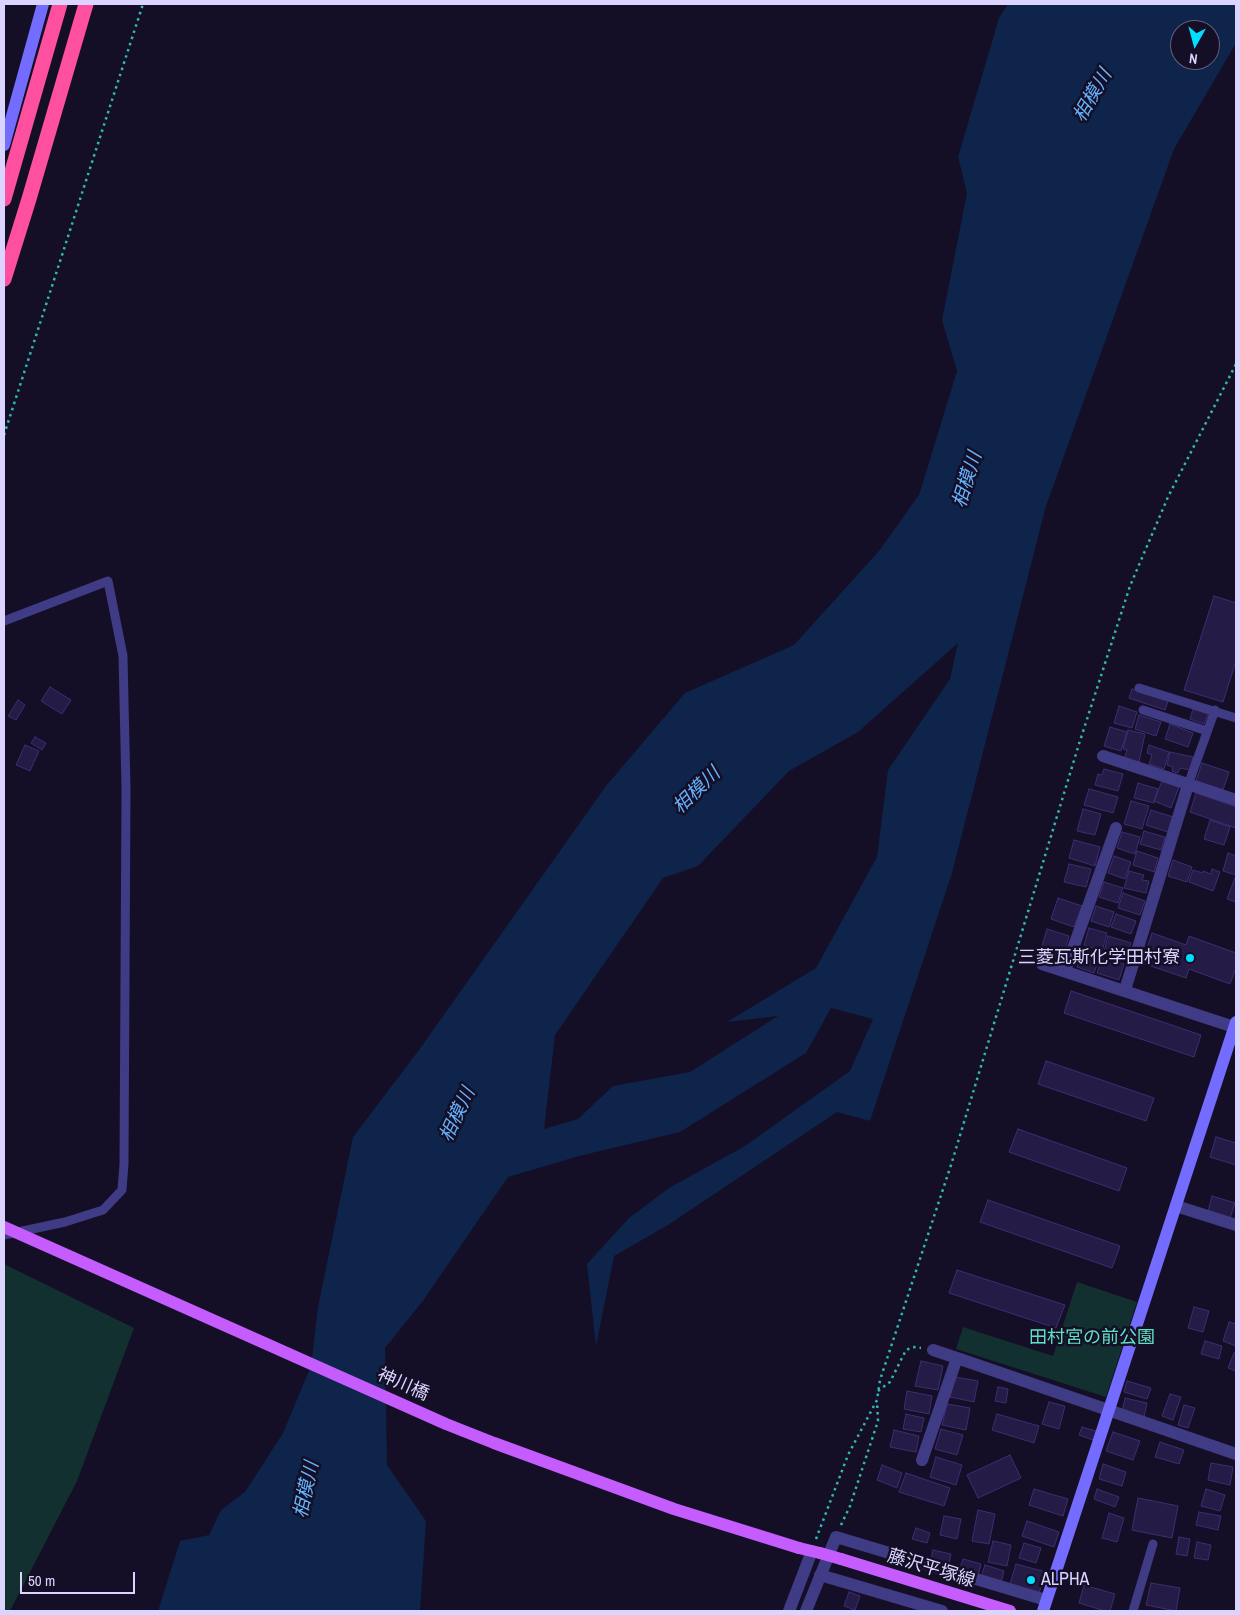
<!DOCTYPE html>
<meta charset="utf-8">
<style>
body{margin:0}
#map{position:relative;width:1240px;height:1615px;overflow:hidden;background:#140f26;font-family:"Archivo Narrow",sans-serif}
canvas{display:block}
.frame{position:absolute;inset:0;border:5px solid #dad4ff;pointer-events:none}
.north{position:absolute;left:1170px;top:20px;width:50px;height:50px;box-sizing:border-box;background:#140f26;border:1px solid #635e7d;border-radius:50%;rotate:187deg;font-size:14px;font-weight:700;line-height:20px;text-align:center;color:#dad4ff}
.north::after{content:'';display:block;margin:auto;width:18px;height:22px;background:#02defd;clip-path:polygon(50% 0,100% 100%,50% 72%,0 100%)}
.scale{position:absolute;left:20px;top:1572px;width:115px;height:22px;box-sizing:border-box;border:2px solid #dad4ff;border-top:0;padding-left:6px;font-size:15px;line-height:18px;white-space:nowrap;color:#dad4ff;-webkit-text-stroke:4px #140f26;paint-order:stroke}
</style>
<div id="map">
<canvas width="1240" height="1615"></canvas>
<div class="frame"></div>
<div class="north">N</div>
<div class="scale">50 m</div>
</div>
<script>
const ctx = document.querySelector('canvas').getContext('2d');
ctx.lineJoin = 'round';
function fillPath(path, color) {
  ctx.fillStyle = color;
  ctx.fill(path, 'evenodd');
}
function poly(rows) {
  const path = new Path2D();
  for (const r of rows) {
    path.moveTo(r[0], r[1]);
    for (let i = 2; i < r.length; i += 2) path.lineTo(r[i], r[i + 1]);
  }
  return path;
}
function strokePath(path, color, width, dash) {
  ctx.strokeStyle = color;
  ctx.lineWidth = width;
  ctx.lineCap = dash ? 'butt' : 'round';
  ctx.setLineDash(dash || []);
  ctx.stroke(path);
}
function write(font, color, halo, rows, align = 'center') {
  ctx.font = font + ' "Archivo Narrow","Noto Sans JP",sans-serif';
  ctx.lineWidth = 5;
  ctx.setLineDash([]);
  ctx.textBaseline = 'middle';
  ctx.strokeStyle = halo;
  ctx.fillStyle = color;
  for (const [text, x, y, turn = 0] of rows) {
    ctx.save();
    ctx.translate(x, y);
    ctx.rotate((+turn || 0) * Math.PI / 180);
    ctx.textAlign = isNaN(turn) ? turn : align;
    if (halo) ctx.strokeText(text, 0, 0);
    ctx.fillText(text, 0, 0);
    ctx.restore();
  }
}
fillPath(poly([
 [4,1264,134,1328,77,1481,10,1611,4,1611],
 [1077,1282,1137,1302,1106,1397,956,1349,963,1327,1053,1356]
]), '#12302f');
fillPath(poly([
 [1008,4,1236,4,1236,43,1174,149,1046,506,952,873,870,1121,837,1112,668,1225,614,1256,596,1346,587,1264,629,1218,669,1188,745,1146,850,1071,873,1019,831,1008,806,1053,680,1132,579,1156,508,1177,422,1302,385,1348,387,1465,426,1521,420,1611,158,1611,180,1541,209,1535,221,1510,245,1492,283,1433,311,1366,318,1307,353,1137,419,1050,606,786,685,693,794,645,879,551,919,495,957,371,942,320,967,193,958,157,999,18],
 [1180,30,1210,30,1210,60,1180,60],
 [958,643,950,679,888,770,877,857,816,968,727,1022,778,1016,690,1072,613,1086,578,1119,544,1129,555,1035,663,878,698,866,789,771,858,732]
]), '#0e244a');
const building = poly([
 [1214,596,1236,603,1236,661,1223,702,1184,690,1214,596],
 [50,687,71,700,62,714,41,701,50,687],
 [1132,689,1168,701,1165,710,1129,698,1132,689],
 [18,700,25,705,16,720,8,716,18,700],
 [1119,706,1137,712,1132,728,1114,723,1119,706],
 [1193,709,1208,714,1204,724,1190,719,1193,709],
 [1139,715,1161,722,1156,736,1135,729,1139,715],
 [1170,724,1193,733,1188,747,1165,739,1170,724],
 [1110,727,1127,732,1121,751,1104,746,1110,727],
 [1128,730,1145,734,1139,762,1124,760,1127,750,1123,749,1128,730],
 [35,737,46,743,42,750,31,743,35,737],
 [25,745,39,751,30,771,16,765,25,745],
 [1149,745,1169,752,1164,769,1149,764,1152,755,1147,753,1149,745],
 [1170,752,1193,757,1190,770,1180,768,1178,773,1172,771,1173,767,1167,765,1170,752],
 [1202,763,1229,772,1223,790,1196,781,1202,763],
 [1104,769,1123,774,1118,791,1095,785,1098,774,1102,775,1104,769],
 [1162,781,1179,787,1171,808,1154,801,1162,781],
 [1138,783,1158,789,1154,803,1134,798,1138,783],
 [1089,789,1118,797,1113,813,1084,805,1089,789],
 [1196,793,1236,807,1236,828,1190,812,1196,793],
 [1131,801,1149,806,1142,829,1124,824,1131,801],
 [1083,809,1101,814,1095,835,1077,831,1083,809],
 [1151,810,1173,817,1168,832,1146,825,1151,810],
 [1210,820,1230,827,1224,845,1204,839,1210,820],
 [1144,831,1165,837,1161,850,1140,844,1144,831],
 [1122,832,1140,837,1135,854,1117,848,1122,832],
 [1074,840,1100,847,1095,866,1069,858,1074,840],
 [1137,851,1158,858,1154,872,1133,865,1137,851],
 [1228,853,1236,856,1236,875,1223,871,1228,853],
 [1114,856,1131,862,1125,879,1108,873,1114,856],
 [1173,860,1192,867,1187,882,1168,876,1173,860],
 [1069,864,1091,869,1086,887,1064,882,1069,864],
 [1212,869,1220,872,1213,891,1189,882,1193,870,1203,873,1203,871,1211,874,1212,869],
 [1129,871,1144,875,1142,880,1149,881,1146,893,1124,888,1129,871],
 [1235,878,1236,879,1236,902,1227,899,1235,878],
 [1104,882,1123,888,1118,903,1099,897,1104,882],
 [1123,893,1145,901,1140,915,1118,908,1123,893],
 [1058,898,1082,906,1074,927,1051,919,1058,898],
 [1096,906,1114,912,1109,927,1091,921,1096,906],
 [1116,914,1136,921,1131,934,1111,927,1116,914],
 [1089,928,1107,933,1102,951,1084,945,1089,928],
 [1047,929,1069,936,1062,959,1040,953,1047,929],
 [1152,933,1186,945,1189,936,1236,953,1236,968,1230,984,1189,969,1186,978,1142,963,1152,933],
 [1108,936,1131,943,1126,959,1104,952,1108,936],
 [1082,950,1100,956,1094,973,1077,967,1082,950],
 [1102,958,1124,964,1119,980,1097,973,1102,958],
 [1071,991,1201,1035,1194,1057,1064,1013,1071,991],
 [1046,1061,1154,1098,1146,1121,1038,1084,1046,1061],
 [1018,1129,1127,1168,1119,1191,1009,1152,1018,1129],
 [1216,1137,1236,1143,1236,1165,1210,1157,1216,1137],
 [1212,1196,1235,1203,1230,1218,1208,1211,1212,1196],
 [988,1200,1120,1246,1112,1268,980,1222,988,1200],
 [957,1270,1065,1305,1056,1328,949,1293,957,1270],
 [1194,1307,1209,1311,1203,1332,1188,1328,1194,1307],
 [1229,1322,1236,1324,1236,1346,1223,1341,1229,1322],
 [1205,1341,1222,1346,1219,1359,1201,1354,1205,1341],
 [1234,1353,1236,1354,1236,1371,1228,1368,1234,1353],
 [921,1361,943,1366,938,1390,915,1386,921,1361],
 [955,1377,978,1381,974,1402,950,1397,955,1377],
 [1127,1381,1151,1388,1147,1399,1124,1392,1127,1381],
 [998,1387,1008,1389,1006,1403,995,1401,998,1387],
 [907,1391,932,1396,929,1414,904,1409,907,1391],
 [1170,1394,1181,1397,1173,1420,1162,1416,1170,1394],
 [1125,1398,1147,1403,1144,1417,1122,1412,1125,1398],
 [1049,1402,1065,1406,1059,1429,1042,1424,1049,1402],
 [947,1404,970,1408,966,1430,942,1425,947,1404],
 [1184,1405,1195,1408,1188,1428,1178,1425,1184,1405],
 [906,1414,924,1418,921,1432,903,1429,906,1414],
 [997,1414,1039,1426,1034,1443,992,1430,997,1414],
 [1082,1427,1096,1431,1093,1440,1079,1435,1082,1427],
 [941,1429,963,1435,957,1455,935,1449,941,1429],
 [894,1430,919,1436,916,1452,890,1447,894,1430],
 [1113,1432,1140,1441,1133,1460,1106,1451,1113,1432],
 [1160,1442,1184,1450,1179,1464,1155,1457,1160,1442],
 [1010,1455,1021,1478,978,1498,967,1475,1010,1455],
 [936,1457,962,1465,956,1485,930,1477,936,1457],
 [1211,1463,1233,1467,1230,1485,1208,1480,1211,1463],
 [1103,1464,1126,1472,1122,1486,1099,1479,1103,1464],
 [882,1465,902,1473,897,1488,877,1480,882,1465],
 [906,1473,950,1488,944,1506,899,1492,906,1473],
 [1034,1489,1068,1499,1063,1516,1029,1505,1034,1489],
 [1097,1489,1119,1497,1115,1507,1094,1499,1097,1489],
 [1206,1489,1225,1495,1220,1511,1201,1506,1206,1489],
 [1138,1498,1178,1506,1172,1538,1132,1530,1138,1498],
 [978,1510,995,1514,989,1544,972,1541,978,1510],
 [1199,1512,1221,1516,1218,1530,1196,1525,1199,1512],
 [1109,1513,1124,1518,1117,1542,1102,1538,1109,1513],
 [944,1516,961,1519,957,1539,940,1535,944,1516],
 [1027,1521,1059,1532,1054,1547,1022,1536,1027,1521],
 [916,1528,930,1533,927,1543,912,1539,916,1528],
 [1179,1537,1190,1539,1187,1556,1176,1554,1179,1537],
 [993,1541,1011,1545,1007,1566,988,1562,993,1541],
 [1197,1542,1211,1545,1208,1560,1194,1558,1197,1542],
 [1024,1543,1041,1548,1036,1563,1019,1558,1024,1543],
 [933,1550,951,1554,948,1568,930,1564,933,1550],
 [963,1559,981,1564,978,1576,959,1571,963,1559],
 [1016,1564,1046,1572,1039,1593,1010,1584,1016,1564],
 [985,1565,1004,1571,1001,1583,981,1577,985,1565],
 [1151,1583,1180,1588,1176,1611,1146,1605,1151,1583],
 [1084,1585,1115,1594,1110,1611,1105,1611,1079,1603,1084,1585],
 [849,1592,860,1596,855,1610,844,1606,849,1592]
]);
fillPath(building, '#251b47');
strokePath(building, '#3d2e72', 1);
strokePath(poly([
 [4,435,143,4],
 [878,1391,890,1382,906,1350,913,1347,921,1348],
 [841,1525,850,1506,878,1421,877,1401],
 [816,1539,848,1455,877,1400,880,1380,951,1165,1079,744,1130,586,1168,497,1236,364]
]), '#30b7b2', 2.5, [2.5, 4]);
strokePath(poly([
 [4,621,108,581,123,656,126,789,124,1164,122,1190,103,1210,65,1222,4,1235],
 [1139,688,1236,718],
 [1143,710,1207,731],
 [1188,785,1215,710],
 [1133,1611,1153,1544]
]), '#3f3b84', 9);
strokePath(poly([
 [1103,756,1236,800],
 [1042,964,1234,1027],
 [1065,971,1116,828],
 [1125,990,1188,785],
 [1176,1206,1236,1225],
 [933,1350,957,1358],
 [922,1460,957,1358,1236,1454],
 [820,1575,942,1611],
 [789,1611,812,1551],
 [806,1611,836,1537,1046,1600]
]), '#3f3b84', 12);
strokePath(poly([
 [4,145,43,4],
 [1043,1611,1236,1022]
]), '#736cfe', 12);
strokePath(poly([
 [799,1548,820,1553],
 [841,1559,1010,1611]
]), '#c55cfe', 12);
strokePath(poly([
 [4,199,60,4],
 [4,279,29,199,86,4]
]), '#fe509f', 15);
strokePath(poly([
 [4,1227,446,1424,494,1443,674,1509,799,1548],
 [820,1553,841,1559]
]), '#c55cfe', 12);
for (const [x, y, r, color] of [
 [1190,958,5,"#02defd"],
 [1031,1580,5,"#02defd"]
]) {
  const dot = new Path2D();
  dot.arc(x, y, r, 0, 2 * Math.PI);
  ctx.fillStyle = color;
  ctx.fill(dot);
  strokePath(dot, '#140f26', 2);
}
write('18px', '#dad4ff', '#140f26', [
 ["三菱瓦斯化学田村寮",1180,958],
 ["ALPHA",1041,1580,"left"]
], 'right');
write('18px', '#60dfc2', '#140f26', [
 ["田村宮の前公園",1092,1338]
]);
write('18px', '#dad4ff', '#140f26', [
 ["神川橋",403,1385,24],
 ["藤沢平塚線",931,1569,17]
]);
write('italic 19px', '#63b2fe', '#140f26', [
 ["相模川",1093,96,-60],
 ["相模川",968,480,-73],
 ["相模川",697,791,-44],
 ["相模川",458,1115,-65],
 ["相模川",307,1490,-78]
]);
</script>
